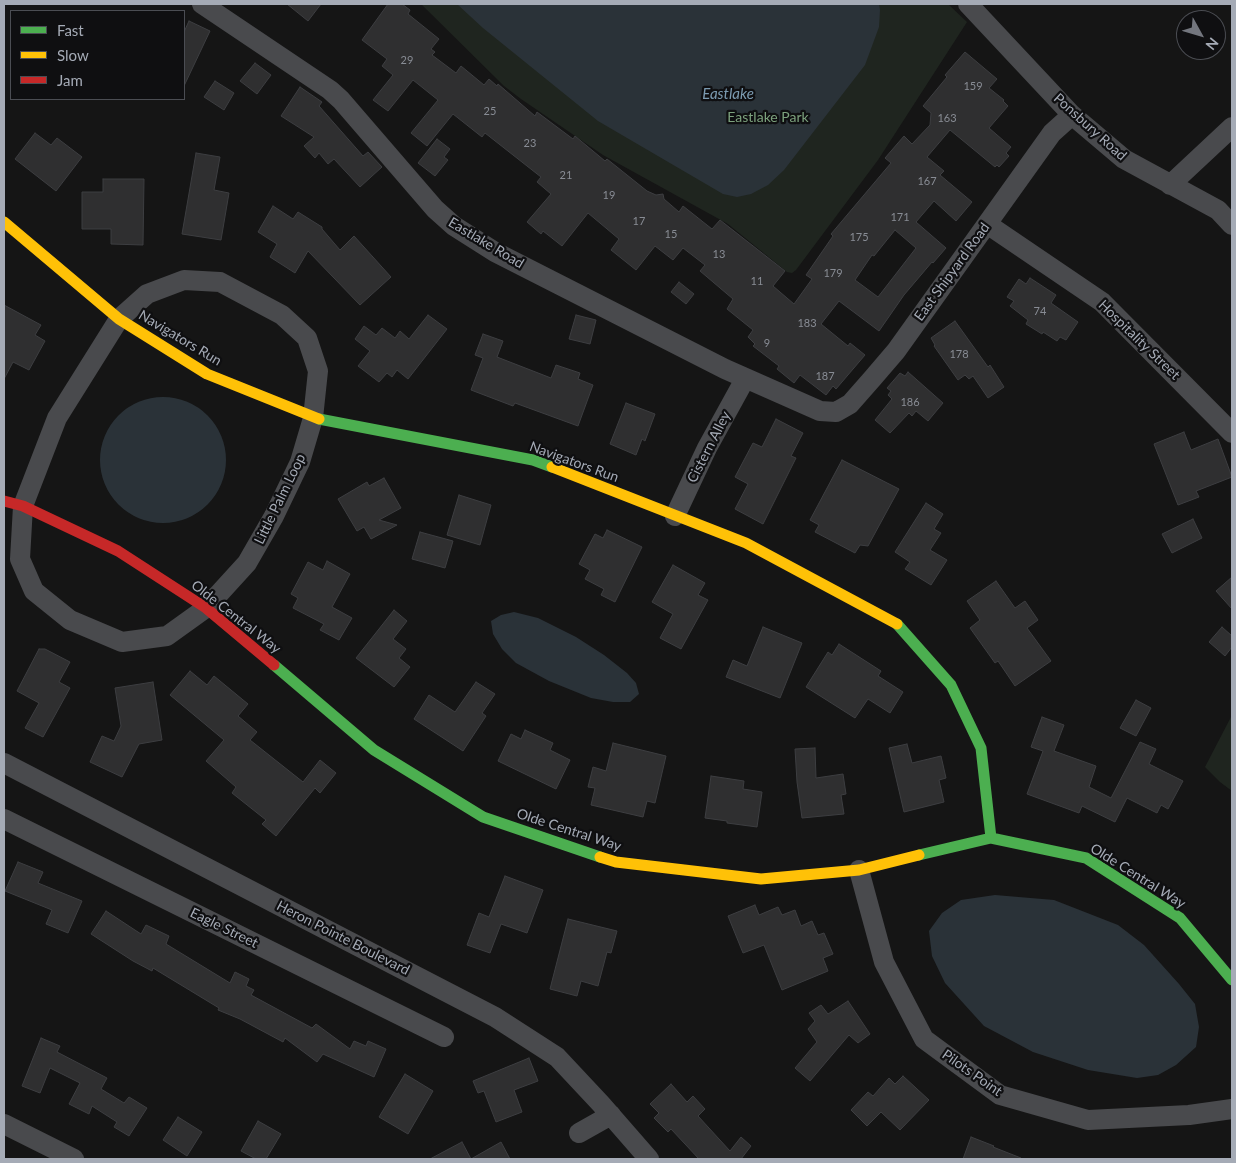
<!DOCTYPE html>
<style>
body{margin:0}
#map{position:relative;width:1236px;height:1163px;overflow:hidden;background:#151515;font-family:Lato,sans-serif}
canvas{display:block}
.frame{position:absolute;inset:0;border:5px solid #a5abb6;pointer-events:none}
.legend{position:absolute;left:10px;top:10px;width:175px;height:90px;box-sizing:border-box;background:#0f0f11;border:1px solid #4b4d53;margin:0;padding:6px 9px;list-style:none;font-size:15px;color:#a5abb6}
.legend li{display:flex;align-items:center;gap:10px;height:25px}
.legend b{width:25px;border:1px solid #4b4d53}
.north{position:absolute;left:1176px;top:10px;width:50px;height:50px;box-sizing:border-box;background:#0f0f11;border:1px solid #4b4d53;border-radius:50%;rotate:129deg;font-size:14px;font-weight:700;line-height:20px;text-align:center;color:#a5abb6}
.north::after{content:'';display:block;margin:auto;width:18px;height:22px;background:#73767e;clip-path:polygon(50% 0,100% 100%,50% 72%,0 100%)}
</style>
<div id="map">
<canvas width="1236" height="1163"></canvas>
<div class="frame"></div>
<ul class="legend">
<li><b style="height:6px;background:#4caf50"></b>Fast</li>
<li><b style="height:6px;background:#ffc107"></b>Slow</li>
<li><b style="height:6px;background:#c62828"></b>Jam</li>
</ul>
<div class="north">N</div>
</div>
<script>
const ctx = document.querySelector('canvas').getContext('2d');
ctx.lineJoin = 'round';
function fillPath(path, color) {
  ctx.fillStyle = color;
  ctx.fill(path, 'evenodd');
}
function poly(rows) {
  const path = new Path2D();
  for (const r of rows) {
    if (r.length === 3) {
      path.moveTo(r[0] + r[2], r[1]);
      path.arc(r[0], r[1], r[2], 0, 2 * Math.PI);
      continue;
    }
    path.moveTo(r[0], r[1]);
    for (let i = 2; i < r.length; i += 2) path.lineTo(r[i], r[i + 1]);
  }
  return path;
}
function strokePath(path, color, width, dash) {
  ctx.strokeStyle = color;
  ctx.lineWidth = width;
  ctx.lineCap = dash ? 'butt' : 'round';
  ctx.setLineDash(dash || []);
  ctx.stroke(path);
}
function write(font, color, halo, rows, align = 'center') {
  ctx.font = font + ' Lato,sans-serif';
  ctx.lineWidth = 4.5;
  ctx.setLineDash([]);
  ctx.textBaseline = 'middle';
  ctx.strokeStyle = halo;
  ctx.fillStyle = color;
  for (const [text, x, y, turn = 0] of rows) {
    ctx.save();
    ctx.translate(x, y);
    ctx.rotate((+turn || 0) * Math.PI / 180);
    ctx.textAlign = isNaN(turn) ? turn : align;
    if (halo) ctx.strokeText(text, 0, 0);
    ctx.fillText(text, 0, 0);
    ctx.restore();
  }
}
fillPath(poly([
 [421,4,948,4,967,22,878,160,796,270,792,273,787,272,728,224,603,155,521,99,504,86],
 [1232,715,1232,791,1220,782,1205,767]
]), '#1f251f');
fillPath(poly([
 [457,4,879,4,880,10,879,27,865,65,784,170,768,185,751,194,737,197,723,194,598,121,483,28],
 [163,460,63],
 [514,612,538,618,576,637,604,655,627,673,636,683,639,694,630,702,613,702,591,698,549,681,516,663,502,649,493,634,491,621,501,615],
 [995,895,1054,900,1118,925,1144,945,1179,984,1195,1004,1199,1027,1196,1047,1176,1065,1158,1075,1137,1078,1088,1070,1033,1052,984,1026,945,983,932,956,929,931,942,913,961,900]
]), '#2a3238');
const building = poly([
 [287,4,321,4,308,21,287,4],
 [388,4,402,4,410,10,408,14,439,39,431,49,435,52,432,55,456,73,461,66,484,85,489,79,497,86,498,84,535,116,537,112,573,139,575,136,605,161,607,159,647,191,656,195,663,194,664,199,679,212,683,206,712,229,720,220,785,271,773,286,794,304,812,279,806,275,833,236,831,234,891,163,885,158,904,136,912,144,930,125,931,113,923,106,947,77,945,75,965,52,997,79,989,88,1004,100,1003,101,1008,106,989,128,1011,147,1006,153,1009,156,999,167,997,165,995,167,950,130,927,157,944,171,940,175,972,202,956,221,934,201,916,222,946,248,933,263,932,262,904,295,879,331,839,301,821,324,848,346,850,343,865,355,836,389,833,386,826,395,800,375,794,383,777,369,779,366,753,346,755,344,748,337,753,330,727,309,733,299,700,271,705,265,683,248,673,260,655,246,636,270,611,250,619,239,588,213,562,246,543,231,541,234,527,222,551,194,537,182,541,177,485,133,482,137,453,114,427,146,411,133,438,100,413,80,388,111,373,100,393,75,382,66,387,59,362,40,388,4],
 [895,230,916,248,878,297,855,280,872,255,874,256,895,230],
 [189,21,210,31,184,86,184,32,189,21],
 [255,63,271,75,257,94,240,81,255,63],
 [215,81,234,93,224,110,204,97,215,81],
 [300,87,322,102,319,106,363,156,368,152,382,167,360,187,334,159,328,164,319,153,315,158,304,146,314,137,281,116,300,87],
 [35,133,51,145,57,138,82,157,56,191,15,159,35,133],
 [437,139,450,149,444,157,448,160,435,176,418,163,437,139],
 [196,153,220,157,214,190,229,193,221,240,182,234,196,153],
 [103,179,144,179,143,245,111,244,111,229,82,229,82,192,103,192,103,179],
 [273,206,293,219,298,212,322,227,322,229,340,250,354,236,391,277,360,305,308,251,295,273,270,257,277,244,258,232,273,206],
 [1030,278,1056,295,1051,303,1078,322,1066,340,1060,337,1057,341,1043,332,1042,334,1026,324,1028,320,1010,306,1014,301,1007,297,1019,279,1026,284,1030,278],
 [679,282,694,294,686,304,671,292,679,282],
 [4,305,41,325,35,335,45,341,29,370,13,362,4,379,4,305],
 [428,315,447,329,408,379,397,370,392,377,387,373,379,382,358,366,370,351,355,339,364,326,376,335,382,328,395,338,400,331,409,339,428,315],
 [576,315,596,320,590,344,569,339,576,315],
 [955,321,988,367,990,365,1004,387,988,398,973,376,969,379,965,375,958,380,934,346,935,345,931,338,955,321],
 [483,334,503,341,497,357,551,378,556,365,580,373,578,379,593,385,578,426,515,403,513,406,471,390,483,358,475,355,483,334],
 [908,372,943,403,928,421,916,411,912,416,909,413,890,433,875,420,892,399,888,395,891,391,887,388,900,373,905,376,908,372],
 [626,403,655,414,645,441,642,439,636,455,610,444,626,403],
 [776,419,803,433,791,456,796,458,763,524,735,509,748,484,735,477,753,443,762,447,776,419],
 [1184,432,1191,450,1218,439,1232,477,1196,491,1199,497,1178,505,1154,444,1184,432],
 [842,460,899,489,868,546,860,545,855,553,815,532,819,525,810,520,842,460],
 [384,478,401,508,379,520,397,525,371,539,364,527,357,531,338,499,367,482,369,486,384,478],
 [459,495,491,505,480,545,447,535,459,495],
 [926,503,943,514,934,529,941,533,930,550,947,560,931,585,905,569,910,562,895,552,926,503],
 [1193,519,1202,538,1172,553,1162,534,1193,519],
 [607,530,642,547,615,602,601,595,604,589,585,579,590,570,579,564,595,534,603,538,607,530],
 [420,532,453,541,445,568,412,559,420,532],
 [327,561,350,574,332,607,352,618,339,640,320,630,324,624,293,608,298,598,291,594,308,562,323,570,327,561],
 [673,565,705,583,698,595,708,600,681,649,660,638,673,614,652,602,673,565],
 [1232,577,1232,609,1216,591,1232,577],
 [996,581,1015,608,1025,601,1038,620,1027,628,1051,661,1015,686,998,661,995,663,970,628,980,620,967,601,996,581],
 [394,610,407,621,393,639,406,649,399,658,410,667,394,687,356,658,394,610],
 [763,627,802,643,780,698,726,677,733,660,747,666,763,627],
 [1222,627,1232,636,1232,647,1225,656,1209,642,1222,627],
 [839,644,881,671,878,676,903,692,890,713,868,699,855,718,806,687,828,652,832,655,839,644],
 [39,649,45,649,70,662,59,682,70,688,43,737,25,728,39,703,17,691,39,649],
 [190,671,207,685,214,676,248,704,238,716,257,732,250,740,303,782,320,760,336,773,320,793,315,788,276,836,262,824,266,820,232,793,236,787,206,761,224,740,170,695,190,671],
 [153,682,162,740,139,744,122,777,90,762,102,736,114,741,121,726,115,688,153,682],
 [476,682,495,694,482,713,486,716,463,751,414,719,429,695,455,712,476,682],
 [1136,700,1151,708,1136,736,1120,728,1136,700],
 [1042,717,1064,725,1054,751,1096,766,1089,787,1111,798,1140,742,1156,749,1149,764,1183,781,1168,809,1161,805,1157,813,1127,798,1115,822,1082,806,1079,813,1027,794,1043,751,1031,747,1042,717],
 [525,730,553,743,550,750,570,760,556,789,498,761,511,734,521,739,525,730],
 [613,743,666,756,655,803,647,801,643,817,591,805,595,788,588,787,593,767,606,771,613,743],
 [907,744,912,763,941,756,946,778,939,780,944,802,904,812,889,748,907,744],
 [815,748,816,778,843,774,846,794,841,795,844,814,802,818,797,782,795,749,815,748],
 [711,776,744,781,743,789,762,792,757,827,727,823,727,821,705,818,711,776],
 [18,862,43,872,38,883,82,901,68,933,46,924,52,910,5,891,18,862],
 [505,876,543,890,527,933,501,924,490,953,467,945,479,913,489,917,505,876],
 [755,905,759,915,778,907,782,915,795,910,801,926,812,921,818,935,824,933,833,954,823,958,828,971,782,990,764,945,743,953,728,916,755,905],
 [106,911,141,934,146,925,169,936,166,944,230,983,235,972,249,979,246,986,254,990,251,995,312,1028,316,1024,350,1049,354,1041,366,1046,368,1041,386,1049,374,1077,323,1054,317,1062,285,1038,283,1042,240,1019,218,1010,219,1008,153,968,152,971,133,961,91,934,106,911],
 [568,919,617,931,611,953,607,952,598,986,581,981,577,996,550,989,568,919],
 [848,1001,870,1034,858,1043,849,1035,810,1081,795,1068,817,1042,808,1029,815,1021,809,1013,821,1005,828,1014,848,1001],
 [41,1038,60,1046,57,1052,107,1078,101,1089,124,1103,129,1097,147,1108,129,1136,114,1127,117,1122,92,1106,89,1114,69,1104,80,1083,50,1068,40,1093,22,1086,41,1038],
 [529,1058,538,1081,514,1090,522,1112,496,1122,484,1091,478,1093,473,1081,529,1058],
 [405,1074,433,1091,408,1134,379,1117,405,1074],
 [903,1076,929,1100,900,1130,881,1112,867,1126,851,1110,868,1092,873,1096,889,1078,895,1084,903,1076],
 [671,1084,687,1102,693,1096,705,1109,698,1116,730,1151,741,1137,751,1146,741,1159,699,1159,671,1129,668,1132,654,1118,659,1113,650,1104,671,1084],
 [178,1117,202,1132,187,1156,163,1140,178,1117],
 [258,1121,281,1134,266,1159,256,1159,241,1151,258,1121],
 [971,1137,994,1146,993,1147,1021,1158,1021,1159,963,1159,971,1137],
 [462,1142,471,1159,501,1142,510,1159,430,1159,462,1142]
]);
fillPath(building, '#2f2f30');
strokePath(building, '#3d3e41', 1);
strokePath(poly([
 [202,4,330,90,341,100,435,209,454,226,495,252,725,369,820,411,836,412,850,404,872,379,896,351,1052,133,1072,115],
 [968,4,1072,115,1124,159,1218,210,1232,225],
 [1170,185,1232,127],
 [987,224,1102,302,1232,433],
 [184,280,220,282,282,315,307,338,318,371,313,418,300,462,274,516,247,563,206,608,167,636,122,642,70,620,34,591,20,559,23,506,57,418,119,319,147,294,184,280],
 [675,516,707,448,745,379],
 [4,763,495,1017,557,1057,601,1104,649,1159],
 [4,819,444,1037],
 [859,870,884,962,924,1039,1000,1095,1088,1120,1189,1115,1232,1109],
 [4,1124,74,1159],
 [579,1133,611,1115]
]), '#494a4d', 20);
strokePath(poly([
 [319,419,533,460,552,467],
 [897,624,951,685,981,748,991,838],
 [274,665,374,750,483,817,600,857],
 [919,855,991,838,1086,858,1180,918,1232,980]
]), '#4caf50', 11);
strokePath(poly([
 [4,222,119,319,207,374,319,419],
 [552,467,746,543,897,624],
 [600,857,616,862,761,879,859,870,919,855]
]), '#ffc107', 11);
strokePath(poly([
 [4,501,23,506,118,551,206,608,274,665]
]), '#c62828', 11);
write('11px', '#888c94', null, [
 ["29",407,60],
 ["159",973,86],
 ["25",490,111],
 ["163",947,118],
 ["23",530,143],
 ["21",566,175],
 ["167",927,181],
 ["19",609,195],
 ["171",900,217],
 ["17",639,221],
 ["15",671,234],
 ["175",859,237],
 ["13",719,254],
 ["179",833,273],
 ["11",757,281],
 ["74",1040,311],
 ["183",807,323],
 ["9",767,343],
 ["178",959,354],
 ["187",825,376],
 ["186",910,402]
]);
write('14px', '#7ca17d', '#0f0f11', [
 ["Eastlake Park",768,117]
]);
write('14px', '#a5abb6', '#0f0f11', [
 ["Ponsbury Road",1090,127,42],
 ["Eastlake Road",486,243,31],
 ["East Shipyard Road",952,272,-54],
 ["Navigators Run",180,338,31],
 ["Hospitality Street",1139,340,44],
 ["Cistern Alley",709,447,-63],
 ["Navigators Run",574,462,20],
 ["Little Palm Loop",280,499,-64],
 ["Olde Central Way",236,617,38],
 ["Olde Central Way",569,830,18],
 ["Olde Central Way",1138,876,32],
 ["Eagle Street",224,928,26],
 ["Heron Pointe Boulevard",343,938,27],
 ["Pilots Point",972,1073,35]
]);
write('italic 15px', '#7c9bb1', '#0f0f11', [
 ["Eastlake",728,94]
]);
</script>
